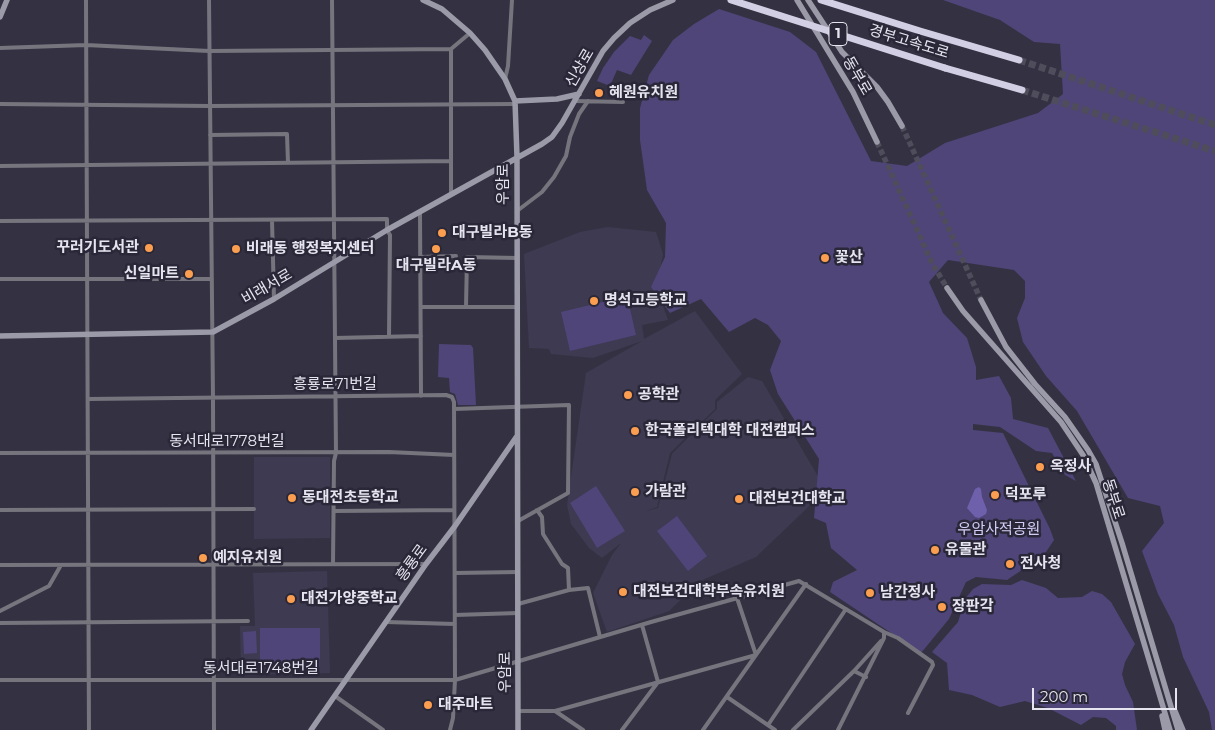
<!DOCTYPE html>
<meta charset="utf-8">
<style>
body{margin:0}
#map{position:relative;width:1215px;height:730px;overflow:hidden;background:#343242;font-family:Montserrat,sans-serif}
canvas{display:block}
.scale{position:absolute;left:1032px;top:688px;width:145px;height:22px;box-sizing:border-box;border:2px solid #e5e4ef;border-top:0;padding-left:6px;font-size:15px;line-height:18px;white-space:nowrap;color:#e5e4ef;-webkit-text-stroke:4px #2a2838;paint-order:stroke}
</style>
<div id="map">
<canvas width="1215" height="730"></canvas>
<div class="scale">200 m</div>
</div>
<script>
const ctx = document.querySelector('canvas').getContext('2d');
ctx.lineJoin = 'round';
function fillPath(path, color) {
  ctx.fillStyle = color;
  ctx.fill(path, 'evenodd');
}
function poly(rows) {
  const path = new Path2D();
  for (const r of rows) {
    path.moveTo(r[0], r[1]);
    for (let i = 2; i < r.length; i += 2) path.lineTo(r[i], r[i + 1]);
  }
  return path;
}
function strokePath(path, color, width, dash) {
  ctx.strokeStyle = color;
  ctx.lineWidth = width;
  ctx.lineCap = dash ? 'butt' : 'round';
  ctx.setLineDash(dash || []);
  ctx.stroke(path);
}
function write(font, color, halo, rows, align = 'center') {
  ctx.font = font + ' Montserrat,"Noto Sans KR",sans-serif';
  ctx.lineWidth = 5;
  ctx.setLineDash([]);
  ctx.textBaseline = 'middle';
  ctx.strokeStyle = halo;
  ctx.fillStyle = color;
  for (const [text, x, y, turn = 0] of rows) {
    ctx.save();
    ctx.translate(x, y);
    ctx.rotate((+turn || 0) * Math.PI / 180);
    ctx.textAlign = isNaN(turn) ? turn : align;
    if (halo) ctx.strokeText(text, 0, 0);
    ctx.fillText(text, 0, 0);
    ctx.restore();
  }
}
fillPath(poly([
 [608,227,656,232,663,254,659,277,655,283,668,320,642,325,644,339,695,311,742,374,715,400,715,409,670,453,657,507,646,511,658,508,672,454,717,409,717,402,748,377,762,381,826,490,756,557,700,581,669,611,607,632,593,593,612,555,621,543,602,558,589,548,571,524,567,505,586,373,642,341,593,358,551,354,549,349,529,348,524,254,580,232],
 [254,457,330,457,330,538,254,539],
 [327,571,330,673,241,675,240,626,255,626,253,573]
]), '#3d3a51');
fillPath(poly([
 [943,0,1215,0,1215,730,1212,730,1209,712,1183,657,1174,625,1158,594,1142,551,1164,523,1160,506,1128,498,1077,411,1046,376,1023,342,1017,318,1025,298,1025,281,1014,270,948,260,929,282,943,313,967,338,976,367,976,380,999,376,1011,398,1013,419,1048,428,1076,481,1065,475,1052,453,1036,451,1000,427,973,424,973,430,1003,433,1050,529,1054,540,1044,555,1007,580,976,577,966,582,949,619,921,653,830,592,833,582,857,570,831,548,826,523,814,518,819,459,778,394,770,370,781,341,768,325,755,318,729,332,701,299,670,313,651,287,665,257,666,223,647,190,640,140,640,108,649,75,673,40,694,24,719,9,790,32,816,52,871,161,907,166,945,143,1038,113,1063,94,1060,44,1034,42,1000,20],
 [644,35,652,41,631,75,617,70,610,86,597,81,603,68,614,52,630,36,641,40],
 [627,296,636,335,570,351,561,312],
 [439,344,471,345,473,348,476,405,458,405,455,394,450,392,449,378,438,377],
 [596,486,625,531,597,548,570,503],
 [677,516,707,556,688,571,657,531],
 [1022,580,1046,588,1058,598,1082,597,1092,591,1102,594,1111,602,1135,644,1125,662,1122,674,1125,685,1133,702,1137,730,1116,730,1116,726,1106,718,1093,717,1081,725,1048,708,1025,701,1000,707,972,695,949,690,947,663,932,652,958,622,965,599,973,589,982,584,1011,585],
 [260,628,320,628,320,667,260,667],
 [256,631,257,653,244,654,243,632]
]), '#4f4579');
fillPath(poly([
 [979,487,981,489,982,497,987,510,986,514,979,518,975,517,967,508,975,489]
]), '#6f60ac');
strokePath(poly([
 [902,126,981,300],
 [877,142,932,263,947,288]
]), '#4f4d5c', 5.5, [5.5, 3]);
strokePath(poly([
 [1019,60,1215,125],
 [1022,90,1215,151]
]), '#4f4d5c', 7, [7, 3.5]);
strokePath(poly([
 [86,0,89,730],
 [209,0,213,398,214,730],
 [332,0,336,453,334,461,333,564],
 [0,48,86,45,209,51,451,49,470,33],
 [451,49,451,194],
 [505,79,508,66,512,0],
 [575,101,623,102],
 [0,104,210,106,515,104],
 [210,135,287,134,288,163],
 [0,166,451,161],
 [517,211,542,192,554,177,566,156,570,137,579,114,588,101],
 [420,213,421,396],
 [272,220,274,299],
 [0,221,387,219,387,230,390,235,389,336],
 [420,257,456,256],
 [0,279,212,279],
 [421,307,517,307],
 [466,307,467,257,517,258],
 [335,338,421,336],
 [88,399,446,395,452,397,454,402,455,680,453,718,450,730],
 [454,409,569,405,568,493,518,521],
 [0,453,389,452,454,455],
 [0,510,254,509],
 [537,510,542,517,543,534,562,564,568,568,569,590],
 [334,511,454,510],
 [0,565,426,564],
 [455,573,518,572],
 [518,604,569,590,588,588,600,637],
 [0,611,49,586,61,565],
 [455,615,518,613],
 [386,622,455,624],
 [0,623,248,621],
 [884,632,898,638,932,662,933,665,908,713],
 [854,671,866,677],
 [0,680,455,680,651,622,799,581,884,632,884,638,838,730],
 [335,696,383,730],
 [727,697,775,730],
 [519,711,555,711,756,655,737,598],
 [555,711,583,730],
 [768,725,846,609],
 [622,730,658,682,642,625],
 [703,730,806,584],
 [793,730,854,671,881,641]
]), '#76757e', 4);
strokePath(poly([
 [423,0,442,9,470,33,485,50,505,79,515,101,517,157,518,730],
 [797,0,853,92,877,142],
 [808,0,842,52,877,87,888,102,902,126],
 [0,17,7,0],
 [515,101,557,99,579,94],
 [947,288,963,311,1061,422,1083,455,1096,483,1170,730],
 [981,300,1006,347,1035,384,1065,417,1088,450,1096,464,1122,543,1178,730],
 [0,336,213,332,274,299,387,230,542,144,552,137,562,123,603,51,614,38,630,23,650,10,673,0],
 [1175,711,1183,730],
 [1162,716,1165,730],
 [311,730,426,564,455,526,517,436]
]), '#9b9aa8', 5.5);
strokePath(poly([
 [821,0,920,31,1019,60],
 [945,68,1022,90]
]), '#d2cfe4', 7);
strokePath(poly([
 [731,0,945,68]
]), '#d2cfe4', 7);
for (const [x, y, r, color] of [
 [599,93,5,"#fb9e50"],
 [442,233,5,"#fb9e50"],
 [149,248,5,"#fb9e50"],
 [236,249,5,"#fb9e50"],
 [436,249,5,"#fb9e50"],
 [825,258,5,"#fb9e50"],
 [189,274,5,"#fb9e50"],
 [594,301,5,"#fb9e50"],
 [628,395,5,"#fb9e50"],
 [635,431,5,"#fb9e50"],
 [1040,467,5,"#fb9e50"],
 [635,492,5,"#fb9e50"],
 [995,495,5,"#fb9e50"],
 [292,498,5,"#fb9e50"],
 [739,499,5,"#fb9e50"],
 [935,550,5,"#fb9e50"],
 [203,558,5,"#fb9e50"],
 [1010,564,5,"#fb9e50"],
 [623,592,5,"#fb9e50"],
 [870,593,5,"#fb9e50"],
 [291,599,5,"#fb9e50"],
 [942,607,5,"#fb9e50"],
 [428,705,5,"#fb9e50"]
]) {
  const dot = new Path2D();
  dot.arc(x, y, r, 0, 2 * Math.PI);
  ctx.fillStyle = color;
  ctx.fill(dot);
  strokePath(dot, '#2a2838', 2);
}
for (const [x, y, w] of [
 [838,34,18]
]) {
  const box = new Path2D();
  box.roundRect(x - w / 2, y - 11.5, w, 23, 4);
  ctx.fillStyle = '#2a2838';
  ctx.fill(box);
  strokePath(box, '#e5e4ef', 1);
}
write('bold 14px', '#e5e4ef', null, [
 ["1",838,34]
]);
write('15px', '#e5e4ef', '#2a2838', [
 ["경부고속도로",909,42,17],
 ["신상로",580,68,-60],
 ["동부로",857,76,60],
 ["우암로",504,184,-90],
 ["비래서로",267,287,-30],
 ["흥룡로71번길",335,385],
 ["동서대로1778번길",227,442],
 ["동부로",1113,499,72],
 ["흥룡로",412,563,-54],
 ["동서대로1748번길",261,669],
 ["우암로",506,672,-90]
]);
write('bold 15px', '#e5e4ef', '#2a2838', [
 ["혜원유치원",609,93],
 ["대구빌라B동",452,233],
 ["꾸러기도서관",139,248,"right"],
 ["비래동 행정복지센터",246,249],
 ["꽃산",835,258],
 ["대구빌라A동",436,266,"center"],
 ["신일마트",179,274,"right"],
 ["명석고등학교",604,301],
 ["공학관",638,395],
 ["한국폴리텍대학 대전캠퍼스",645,431],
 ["옥정사",1050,467],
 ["가람관",645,492],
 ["덕포루",1005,495],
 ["동대전초등학교",302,498],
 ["대전보건대학교",749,499],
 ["유물관",945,550],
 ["예지유치원",213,558],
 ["전사청",1020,564],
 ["대전보건대학부속유치원",633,592],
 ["남간정사",880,593],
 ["대전가양중학교",301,599],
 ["장판각",952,607],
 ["대주마트",438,705]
], 'left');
write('15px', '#d2cdf7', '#2a2838', [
 ["우암사적공원",999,530]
]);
</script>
